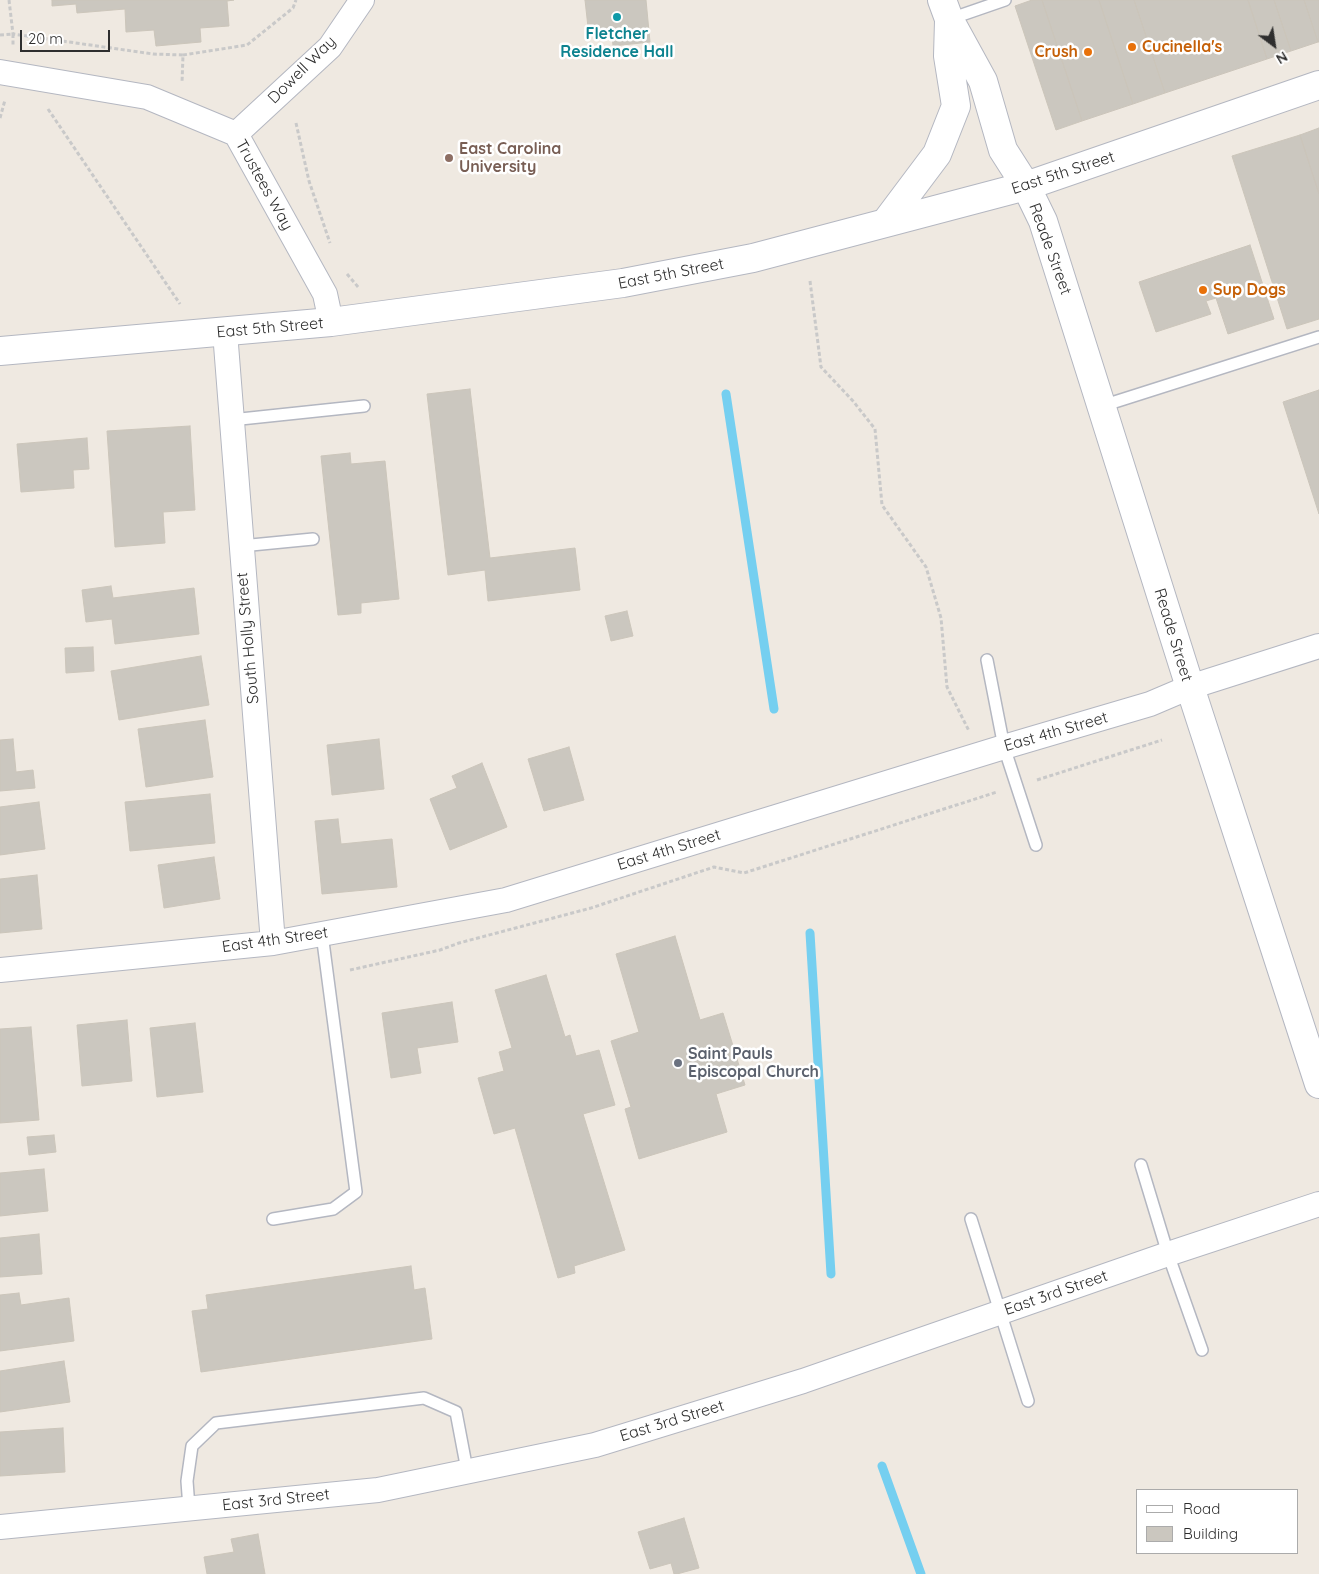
<!DOCTYPE html>
<style>
body{margin:0}
#map{position:relative;width:1319px;height:1574px;overflow:hidden;background:#efe9e1;font-family:Quicksand,sans-serif}
canvas{display:block}
.legend{position:absolute;left:1136px;top:1489px;width:162px;height:65px;box-sizing:border-box;background:#fff;border:1px solid #ababab;margin:0;padding:6px 9px;list-style:none;font-size:15px;color:#2e2e2e}
.legend li{display:flex;align-items:center;gap:10px;height:25px}
.legend b{width:25px;border:1px solid #ababab}
.north{position:absolute;left:1249px;top:20px;width:50px;height:50px;-webkit-text-stroke:4px #fff;paint-order:stroke;rotate:149deg;font-size:14px;font-weight:700;line-height:20px;text-align:center;color:#2e2e2e}
.north::after{content:'';display:block;margin:auto;width:18px;height:22px;background:#2e2e2e;clip-path:polygon(50% 0,100% 100%,50% 72%,0 100%)}
.scale{position:absolute;left:20px;top:30px;width:90px;height:22px;box-sizing:border-box;border:2px solid #2e2e2e;border-top:0;padding-left:6px;font-size:15px;line-height:18px;white-space:nowrap;color:#2e2e2e;-webkit-text-stroke:4px #fff;paint-order:stroke}
</style>
<div id="map">
<canvas width="1319" height="1574"></canvas>
<ul class="legend">
<li><b style="height:6px;background:#fff"></b>Road</li>
<li><b style="height:14px;background:#cbc7bf"></b>Building</li>
</ul>
<div class="north">N</div>
<div class="scale">20 m</div>
</div>
<script>
const ctx = document.querySelector('canvas').getContext('2d');
ctx.lineJoin = 'round';
function poly(rows) {
  const path = new Path2D();
  for (const r of rows) {
    path.moveTo(r[0], r[1]);
    for (let i = 2; i < r.length; i += 2) path.lineTo(r[i], r[i + 1]);
  }
  return path;
}
function strokePath(path, color, width, dash) {
  ctx.strokeStyle = color;
  ctx.lineWidth = width;
  ctx.lineCap = dash ? 'butt' : 'round';
  ctx.setLineDash(dash || []);
  ctx.stroke(path);
}
function fillPath(path, color) {
  ctx.fillStyle = color;
  ctx.fill(path, 'evenodd');
}
function write(font, color, halo, rows, align = 'center') {
  ctx.font = font + ' Quicksand,sans-serif';
  ctx.lineWidth = 5;
  ctx.setLineDash([]);
  ctx.textBaseline = 'middle';
  ctx.strokeStyle = halo;
  ctx.fillStyle = color;
  for (const [text, x, y, turn = 0] of rows) {
    ctx.save();
    ctx.translate(x, y);
    ctx.rotate((+turn || 0) * Math.PI / 180);
    ctx.textAlign = isNaN(turn) ? turn : align;
    if (halo) ctx.strokeText(text, 0, 0);
    ctx.fillText(text, 0, 0);
    ctx.restore();
  }
}
strokePath(poly([
 [726,394,774,709],
 [810,933,831,1274],
 [882,1466,921,1574]
]), '#75cff0', 9);
const building = poly([
 [52,0,234,0,227,1,229,26,200,28,201,42,156,46,154,30,126,32,125,9,77,13,76,4,52,6,52,0],
 [585,0,646,0,650,42,613,46,612,33,589,36,585,0],
 [1032,0,1042,0,1082,121,1056,130,1015,6,1032,0],
 [1042,0,1099,0,1133,104,1082,121,1042,0],
 [1099,0,1134,0,1165,93,1133,104,1099,0],
 [1134,0,1248,0,1267,59,1165,93,1134,0],
 [1248,0,1274,0,1291,51,1267,59,1248,0],
 [1274,0,1304,0,1318,42,1291,51,1274,0],
 [1304,0,1319,0,1319,42,1318,42,1304,0],
 [1319,128,1319,194,1300,135,1319,128],
 [1300,135,1319,194,1319,319,1287,329,1232,156,1300,135],
 [1250,245,1274,319,1228,334,1216,298,1206,301,1211,314,1156,332,1139,282,1250,245],
 [470,389,490,558,575,548,580,590,488,601,485,570,448,575,427,394,470,389],
 [1319,390,1319,514,1283,402,1319,390],
 [190,426,195,510,163,512,165,543,115,547,107,431,190,426],
 [87,438,89,469,73,470,74,488,21,492,17,444,87,438],
 [350,453,351,464,385,461,399,599,361,603,361,613,338,615,321,456,350,453],
 [111,586,113,598,194,588,199,634,115,644,112,619,86,622,82,590,111,586],
 [627,611,633,636,611,641,605,616,627,611],
 [93,647,94,671,66,673,65,648,93,647],
 [201,656,209,705,119,720,111,671,201,656],
 [205,720,213,777,146,787,138,729,205,720],
 [13,739,16,772,33,770,35,788,0,791,0,740,13,739],
 [379,739,384,789,332,795,327,745,379,739],
 [569,747,584,800,544,811,528,759,569,747],
 [482,763,507,827,450,850,430,799,457,788,452,776,482,763],
 [210,794,215,843,130,851,125,802,210,794],
 [39,802,45,849,0,855,0,807,39,802],
 [338,819,341,844,392,839,397,887,322,894,315,821,338,819],
 [214,857,220,899,164,908,158,865,214,857],
 [37,875,42,929,0,933,0,879,37,875],
 [675,936,700,1020,723,1013,745,1085,716,1094,727,1132,639,1159,625,1109,631,1107,611,1041,639,1032,616,954,675,936],
 [546,975,565,1037,570,1035,576,1056,599,1050,615,1105,583,1114,625,1250,574,1266,575,1273,558,1278,515,1128,494,1134,478,1078,504,1071,499,1052,512,1048,495,990,546,975],
 [452,1002,458,1042,417,1048,421,1073,391,1078,382,1013,452,1002],
 [127,1020,132,1081,82,1086,77,1025,127,1020],
 [195,1023,203,1092,157,1097,150,1028,195,1023],
 [31,1027,39,1120,0,1123,0,1029,31,1027],
 [54,1135,56,1152,29,1155,27,1137,54,1135],
 [44,1169,48,1211,0,1216,0,1173,44,1169],
 [39,1234,42,1274,0,1277,0,1238,39,1234],
 [411,1266,414,1290,425,1288,432,1339,201,1372,192,1311,208,1309,206,1295,411,1266],
 [19,1293,21,1305,69,1298,74,1341,0,1351,0,1295,19,1293],
 [64,1361,70,1402,0,1412,0,1371,64,1361],
 [63,1428,65,1472,0,1476,0,1432,63,1428],
 [684,1518,699,1568,677,1574,674,1574,671,1563,650,1569,638,1532,684,1518],
 [258,1534,265,1574,207,1574,204,1557,234,1552,231,1539,258,1534]
]);
fillPath(building, '#cbc7bf');
strokePath(building, '#cbc5ba', 1);
const lane = poly([
 [950,19,1005,0],
 [1102,406,1319,337],
 [231,420,364,406],
 [241,546,313,539],
 [987,660,1004,747,1036,845],
 [1141,1165,1168,1254,1202,1350],
 [273,1219,333,1209,356,1192,322,934],
 [971,1219,1028,1401],
 [189,1508,187,1481,192,1446,216,1423,424,1398,456,1412,467,1470]
]);
const street = poly([
 [0,72,147,97,236,134,325,294,331,322],
 [236,134,330,47,362,0],
 [225,332,273,943],
 [0,970,273,943,506,900,1004,747,1150,704,1190,687,1319,646],
 [0,1527,378,1490,595,1445,803,1381,1168,1254,1319,1204]
]);
const secondary = poly([
 [942,0,949,19,983,81,1003,150,1026,186,1043,221,1190,687,1319,1084],
 [886,222,937,154,956,106,948,56,949,21],
 [0,351,331,322,623,283,753,258,1026,186,1319,85]
]);
strokePath(lane, '#b4b7c1', 14);
strokePath(street, '#b4b7c1', 26);
strokePath(secondary, '#b4b7c1', 30);
strokePath(poly([
 [9,0,13,34,153,54,183,55,182,83],
 [0,35,13,34,13,47],
 [183,55,247,45,293,8,296,0],
 [48,109,180,304],
 [0,118,5,100],
 [296,123,309,181,330,243],
 [347,274,359,288],
 [810,281,821,367,853,401,875,429,882,505,926,567,941,618,947,687,969,731],
 [1037,780,1162,740],
 [350,970,440,950,459,943,591,908,714,867,744,873,997,792]
]), '#c9c9c9', 3, [4, 2.5]);
strokePath(lane, '#fff', 11);
strokePath(street, '#fff', 24);
strokePath(secondary, '#fff', 28);
for (const [x, y, r, color] of [
 [617,17,5,"#0f9aa8"],
 [1132,47,5,"#e8710a"],
 [1088,52,5,"#e8710a"],
 [449,158,5,"#8d6e63"],
 [1203,290,5,"#e8710a"],
 [678,1063,5,"#6b7280"]
]) {
  const dot = new Path2D();
  dot.arc(x, y, r, 0, 2 * Math.PI);
  ctx.fillStyle = color;
  ctx.fill(dot);
  strokePath(dot, '#fff', 2);
}
write('bold 16px', '#0d838f', '#fff', [
 ["Fletcher",617,34],
 ["Residence Hall",617,52]
]);
write('bold 16px', '#c56008', '#fff', [
 ["Cucinella's",1142,47],
 ["Crush",1078,52,"right"],
 ["Sup Dogs",1213,290]
], 'left');
write('16px', '#2e2e2e', '#fff', [
 ["Dowell Way",302,70,-45],
 ["East 5th Street",1063,173,-18],
 ["Trustees Way",264,185,61],
 ["Reade Street",1050,249,70],
 ["East 5th Street",671,274,-11],
 ["East 5th Street",270,328,-5],
 ["Reade Street",1173,635,73],
 ["South Holly Street",248,638,-95],
 ["East 4th Street",1056,732,-16],
 ["East 4th Street",669,850,-17],
 ["East 4th Street",275,940,-8],
 ["East 3rd Street",1056,1293,-19],
 ["East 3rd Street",672,1421,-17],
 ["East 3rd Street",276,1500,-6]
]);
write('bold 16px', '#785e54', '#fff', [
 ["East Carolina",459,149],
 ["University",459,167]
], 'left');
write('bold 16px', '#5b616d', '#fff', [
 ["Saint Pauls",688,1054],
 ["Episcopal Church",688,1072]
], 'left');
</script>
